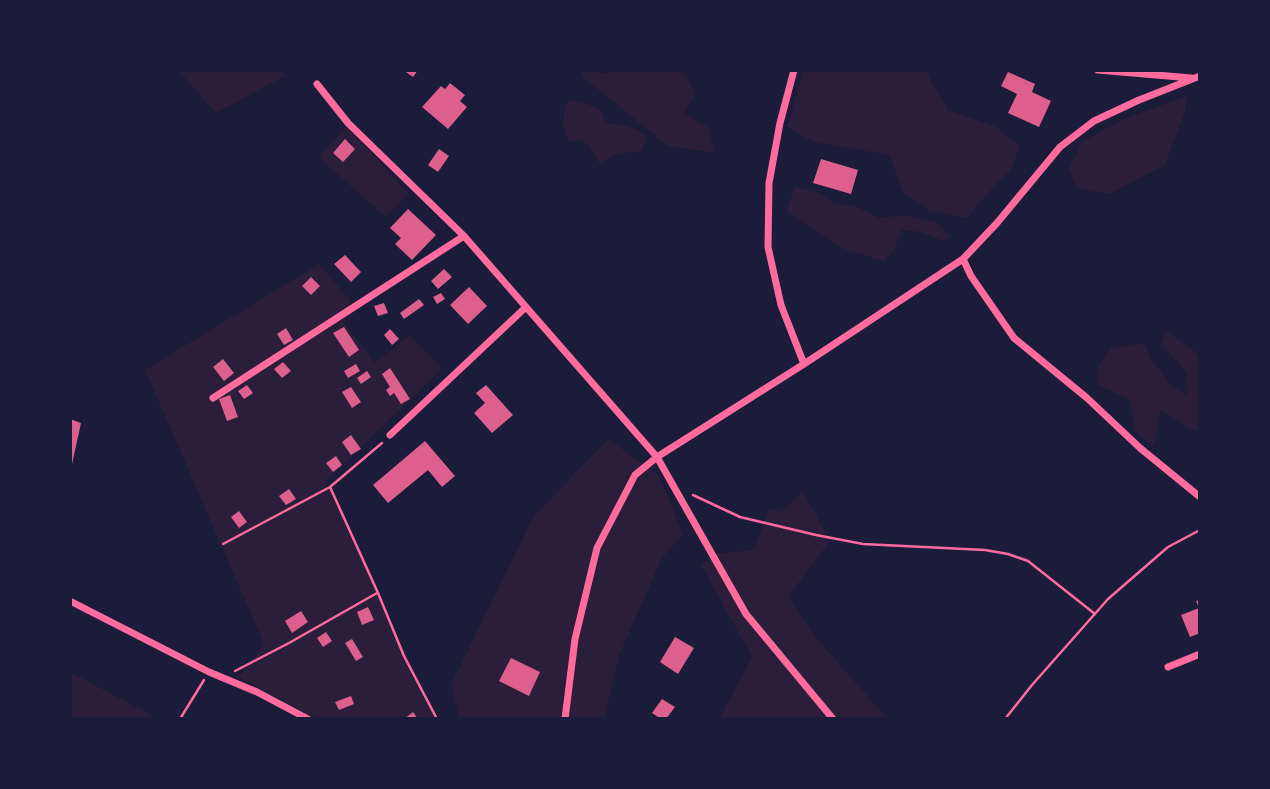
<!DOCTYPE html>
<style>
body{margin:0}
#map{position:relative;width:1270px;height:789px;overflow:hidden;background:#1b1b3a;font-family:Roboto,sans-serif}
canvas{display:block}
.frame{position:absolute;inset:0;border:72px solid #1b1b3a;pointer-events:none}
</style>
<div id="map">
<canvas width="1270" height="789"></canvas>
<div class="frame"></div>
</div>
<script>
const ctx = document.querySelector('canvas').getContext('2d');
ctx.lineJoin = 'round';
function fillPath(path, color) {
  ctx.fillStyle = color;
  ctx.fill(path, 'evenodd');
}
function poly(rows) {
  const path = new Path2D();
  for (const r of rows) {
    path.moveTo(r[0], r[1]);
    for (let i = 2; i < r.length; i += 2) path.lineTo(r[i], r[i + 1]);
  }
  return path;
}
function strokePath(path, color, width, dash) {
  ctx.strokeStyle = color;
  ctx.lineWidth = width;
  ctx.lineCap = dash ? 'butt' : 'round';
  ctx.setLineDash(dash || []);
  ctx.stroke(path);
}
fillPath(poly([
 [178,70,281,70,285,76,216,113],
 [581,70,592,70,604,74,619,70,680,70,685,75,696,93,684,113,709,128,714,153,668,146,584,78],
 [804,70,925,70,948,110,996,127,1020,146,1011,169,977,205,967,218,929,211,903,192,889,155,813,142,787,127],
 [1187,96,1185,112,1165,165,1109,194,1077,189,1069,169,1082,142,1122,120],
 [573,100,599,108,607,123,628,126,647,135,642,151,618,154,599,163,589,146,580,140,569,142,563,126,565,104],
 [347,126,409,194,386,217,318,157],
 [795,187,820,193,835,204,856,206,879,218,906,215,938,223,950,237,943,241,921,232,902,230,894,250,883,261,841,248,786,211],
 [319,264,351,301,345,324,375,363,410,335,442,369,326,481,436,719,318,719,238,677,264,644,145,370],
 [1166,331,1193,350,1200,357,1200,432,1189,428,1160,410,1154,447,1136,432,1130,400,1098,385,1097,368,1111,348,1144,343,1151,359,1170,384,1188,395,1186,372,1161,344],
 [608,439,660,476,683,535,662,558,620,653,604,719,460,719,451,685,533,517],
 [803,491,830,541,788,597,816,638,888,719,719,719,752,657,701,565,714,554,754,550,769,508,781,512],
 [70,672,159,719,70,719]
]), '#2a1e3b');
fillPath(poly([
 [403,70,418,70,413,77],
 [1008,72,1035,84,1032,92,1051,101,1039,127,1008,113,1017,94,1001,86],
 [450,83,465,95,460,101,467,107,448,129,422,107,441,86,445,89],
 [345,139,355,149,343,162,333,153],
 [439,149,449,156,438,172,428,165],
 [821,159,858,170,851,194,813,183],
 [408,209,436,235,412,260,395,244,401,238,390,228],
 [345,255,361,272,351,282,334,264],
 [444,269,452,277,438,289,431,281],
 [311,277,320,286,311,295,302,286],
 [469,287,487,306,468,324,450,305],
 [441,293,445,299,437,304,433,297],
 [419,299,424,305,404,319,400,313],
 [384,303,388,313,378,316,374,306],
 [344,327,359,350,349,357,333,333],
 [286,328,293,340,284,345,277,334],
 [390,329,399,339,392,345,384,335],
 [223,359,234,373,224,381,213,367],
 [283,362,291,371,282,378,274,369],
 [356,364,360,371,348,378,344,371],
 [390,368,410,399,401,404,394,393,390,396,386,390,390,387,382,374],
 [367,371,371,377,361,384,357,378],
 [247,385,253,393,244,399,238,391],
 [486,385,513,415,492,433,474,413,485,403,476,393],
 [351,387,361,402,352,408,342,392],
 [230,395,238,417,227,421,219,399],
 [70,419,81,423,71,469,70,469],
 [351,435,361,449,351,455,342,442],
 [425,441,455,476,442,487,428,470,388,503,373,485],
 [336,456,342,465,333,472,326,463],
 [289,489,296,499,286,505,279,496],
 [239,511,247,522,239,528,231,517],
 [1200,600,1200,633,1190,637,1181,615,1199,608,1196,601],
 [368,607,374,620,362,625,357,612],
 [301,611,308,622,292,633,285,621],
 [326,632,332,641,323,647,317,638],
 [675,637,694,648,678,674,660,662],
 [352,639,363,657,356,661,345,643],
 [511,658,540,672,529,696,499,681],
 [351,696,354,704,339,710,335,702],
 [662,699,675,707,666,719,661,719,652,713],
 [413,712,418,719,404,719]
]), '#dd5f8e');
strokePath(poly([
 [330,487,378,593,404,656,437,719],
 [693,495,740,517,816,535,863,544,985,550,1008,554,1028,561,1095,614],
 [223,544,330,487,382,443],
 [235,671,289,643,377,593],
 [180,719,204,680],
 [1005,719,1032,685,1108,599,1168,547,1200,530]
]), '#ff6b9d', 2.5);
strokePath(poly([
 [794,70,780,123,769,183,768,247,781,305,804,364],
 [1098,70,1191,78],
 [317,84,348,123,464,236,657,457,746,614,833,719],
 [963,259,971,276,1014,338,1087,398,1140,448,1200,497],
 [213,398,464,236],
 [390,435,526,307],
 [70,601,209,672,257,692,308,719],
 [1168,667,1200,654],
 [565,719,575,639,597,548,635,475,657,457,804,364,963,259,997,223,1060,147,1094,121,1139,100,1200,76]
]), '#ff6b9d', 7);
</script>
